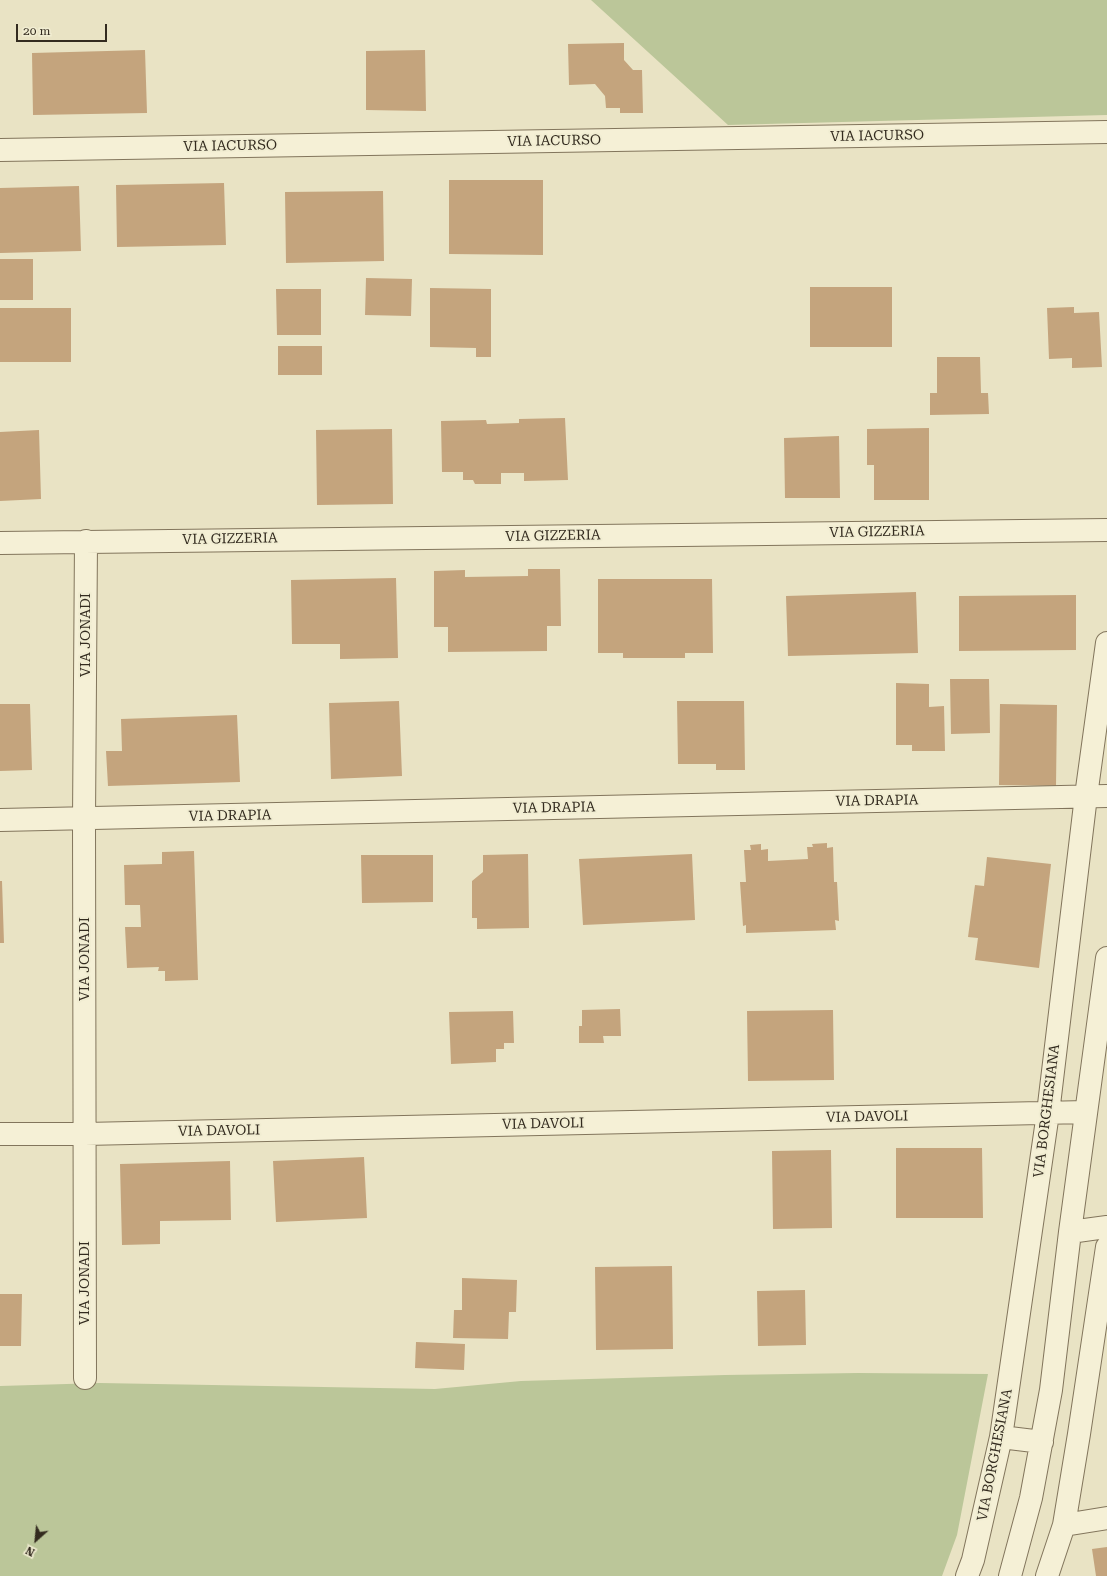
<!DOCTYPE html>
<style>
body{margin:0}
#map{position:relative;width:1107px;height:1576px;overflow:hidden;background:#e9e3c4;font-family:"Roboto Serif",serif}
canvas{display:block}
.north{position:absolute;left:16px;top:1520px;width:40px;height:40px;-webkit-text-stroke:3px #f1edd2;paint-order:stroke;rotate:207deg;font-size:11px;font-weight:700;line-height:16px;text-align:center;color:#332b1f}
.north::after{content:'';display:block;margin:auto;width:14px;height:18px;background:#332b1f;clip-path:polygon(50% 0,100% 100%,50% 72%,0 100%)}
.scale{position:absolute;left:16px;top:24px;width:91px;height:18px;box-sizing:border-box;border:2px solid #332b1f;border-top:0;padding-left:5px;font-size:12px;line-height:14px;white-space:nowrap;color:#332b1f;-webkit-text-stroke:3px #f1edd2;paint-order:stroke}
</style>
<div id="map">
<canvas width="1107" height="1576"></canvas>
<div class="north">N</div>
<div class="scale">20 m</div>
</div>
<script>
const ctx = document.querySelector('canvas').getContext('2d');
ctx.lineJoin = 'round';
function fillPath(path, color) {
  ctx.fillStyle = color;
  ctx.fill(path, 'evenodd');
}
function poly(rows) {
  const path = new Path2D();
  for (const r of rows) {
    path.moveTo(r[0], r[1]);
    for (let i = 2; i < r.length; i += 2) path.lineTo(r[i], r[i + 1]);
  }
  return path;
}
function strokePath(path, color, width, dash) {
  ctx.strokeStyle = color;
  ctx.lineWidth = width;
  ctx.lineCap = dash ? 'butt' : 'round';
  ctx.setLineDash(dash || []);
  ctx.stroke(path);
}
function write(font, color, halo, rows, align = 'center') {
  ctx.font = font + ' "Roboto Serif",serif';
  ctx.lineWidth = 4;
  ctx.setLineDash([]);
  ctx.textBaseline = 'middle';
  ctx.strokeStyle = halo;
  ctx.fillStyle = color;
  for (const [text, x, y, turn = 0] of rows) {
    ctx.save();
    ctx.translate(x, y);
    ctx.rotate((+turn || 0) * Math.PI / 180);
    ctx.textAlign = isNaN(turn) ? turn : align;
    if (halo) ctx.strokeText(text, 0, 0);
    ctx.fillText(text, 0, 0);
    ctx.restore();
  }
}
fillPath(poly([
 [591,0,1107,0,1107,115,728,125],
 [858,1373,988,1374,957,1535,942,1576,0,1576,0,1386,100,1383,435,1389,521,1381,725,1375]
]), '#bbc699');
fillPath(poly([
 [624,43,624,60,633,70,642,70,643,113,620,113,620,108,606,108,605,96,595,84,569,85,568,44],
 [145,50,147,113,33,115,32,53],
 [425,50,426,111,366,110,366,51],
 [449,180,543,180,543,255,449,254],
 [224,183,226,245,117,247,116,185],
 [79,186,81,251,0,253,0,188],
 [383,191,384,261,286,263,285,192],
 [0,259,33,259,33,300,0,300],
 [366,278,412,279,411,316,365,315],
 [810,287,892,287,892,347,810,347],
 [430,288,491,289,491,357,476,357,476,348,430,347],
 [276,289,321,289,321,335,277,335],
 [1074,307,1074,313,1099,312,1102,367,1072,368,1072,358,1049,359,1047,308],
 [0,308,71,308,71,362,0,362],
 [278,346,322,346,322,375,278,375],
 [937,357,980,357,981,393,988,393,989,414,930,415,930,393,937,393],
 [565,418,568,480,524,481,524,473,501,473,501,484,475,484,473,480,463,480,463,472,442,472,441,421,486,420,487,424,519,423,519,419],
 [929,428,929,500,874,500,874,465,867,465,867,429],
 [392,429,393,504,317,505,316,430],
 [39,430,41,499,0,501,0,432],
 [839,436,840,498,785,498,784,438],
 [528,569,560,569,561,626,547,626,547,651,448,652,448,627,434,627,434,571,465,570,465,577,528,576],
 [396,578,398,658,340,659,340,644,292,644,291,580],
 [598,579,712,579,713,653,685,653,685,658,623,658,623,653,598,653],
 [916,592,918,653,788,656,786,596],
 [1076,595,1076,650,959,651,959,596],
 [950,679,989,679,990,733,951,734],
 [896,683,929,684,929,707,944,706,945,751,912,751,912,745,896,745],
 [399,701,402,776,331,779,329,703],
 [677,701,744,701,745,770,716,770,716,764,678,764],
 [0,704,30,704,32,770,0,771],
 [1000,704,1057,705,1056,786,999,785],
 [237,715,240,782,108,786,106,751,122,751,121,719],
 [827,843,827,848,833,847,834,882,837,882,839,921,835,920,836,930,746,933,746,925,743,926,740,882,746,882,744,850,751,850,750,845,761,844,761,850,768,849,768,861,808,859,807,847,813,847,812,844],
 [194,851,198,980,165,981,165,971,158,971,159,967,127,968,125,927,141,927,140,905,125,905,124,865,162,864,162,852],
 [528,854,529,928,477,929,477,918,472,918,472,881,483,872,483,855],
 [692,854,695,920,583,925,579,859],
 [361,855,433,855,433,902,362,903],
 [987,857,1051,864,1039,968,975,960,978,938,968,937,975,885,984,886],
 [0,881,2,881,4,943,0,943],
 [620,1009,621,1036,603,1036,604,1043,579,1043,579,1026,582,1026,582,1010],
 [833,1010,834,1080,748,1081,747,1011],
 [513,1011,514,1043,504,1043,504,1049,496,1049,496,1062,451,1064,449,1012],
 [896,1148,982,1148,983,1218,896,1218],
 [831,1150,832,1228,773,1229,772,1151],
 [364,1157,367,1218,276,1222,273,1161],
 [230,1161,231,1220,160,1221,160,1244,122,1245,120,1164],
 [672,1266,673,1349,596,1350,595,1267],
 [462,1278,517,1280,516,1312,509,1312,508,1339,453,1338,454,1310,462,1310],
 [805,1290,806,1345,758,1346,757,1291],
 [0,1294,22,1294,21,1346,0,1346],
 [416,1342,465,1344,464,1370,415,1368],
 [1107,1547,1107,1576,1096,1576,1092,1549]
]), '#c4a47d');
const minor = poly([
 [0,150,1107,132],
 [0,543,1107,530],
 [0,820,1107,796],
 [0,1134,85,1134,1086,1112],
 [1070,1232,1107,1227],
 [85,1378,84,819,86,541],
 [1001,1437,1042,1442],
 [1064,1525,1107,1518],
 [967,1576,973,1560,1001,1437,1048,1113,1086,796,1107,643],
 [1010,1576,1031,1498,1051,1390,1070,1232,1107,958],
 [1047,1576,1064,1525,1079,1434,1107,1247]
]);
strokePath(minor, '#82755c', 24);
strokePath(minor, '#f5f0d6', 22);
write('14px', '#332b1f', '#f1edd2', [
 ["VIA IACURSO",877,136,-1],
 ["VIA IACURSO",554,141,-1],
 ["VIA IACURSO",230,146,-1],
 ["VIA GIZZERIA",877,532,-1],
 ["VIA GIZZERIA",553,536,-1],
 ["VIA GIZZERIA",230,539,-1],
 ["VIA JONADI",86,635,-90],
 ["VIA DRAPIA",877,801,-1],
 ["VIA DRAPIA",554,808,-1],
 ["VIA DRAPIA",230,816,-1],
 ["VIA JONADI",85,959,-90],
 ["VIA BORGHESIANA",1047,1111,-83],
 ["VIA DAVOLI",867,1117,-1],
 ["VIA DAVOLI",543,1124,-1],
 ["VIA DAVOLI",219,1131,-1],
 ["VIA JONADI",85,1283,-90],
 ["VIA BORGHESIANA",995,1455,-79]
]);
</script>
